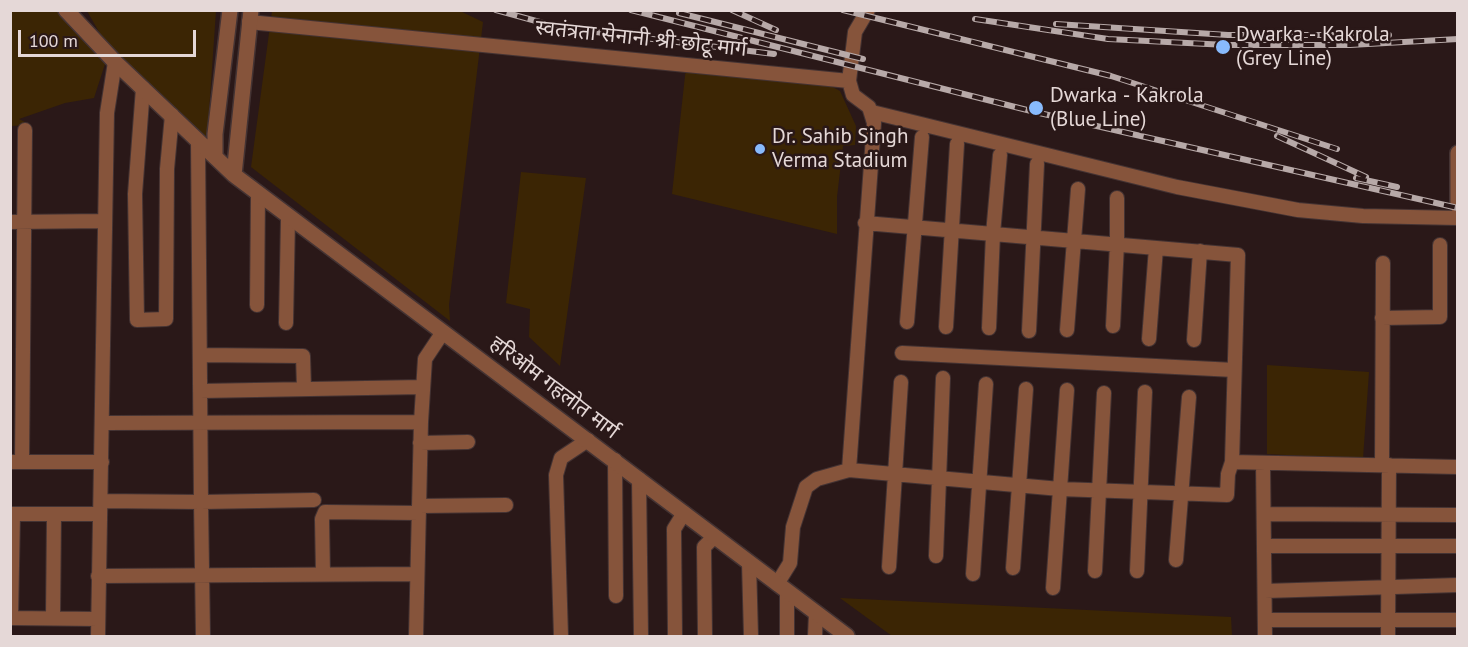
<!DOCTYPE html>
<meta charset="utf-8">
<style>
body{margin:0}
#map{position:relative;width:1468px;height:647px;overflow:hidden;background:#2a1818;font-family:"PT Sans",sans-serif}
canvas{display:block}
.frame{position:absolute;inset:0;border:12px solid #e5d8d7;pointer-events:none}
.scale{position:absolute;left:18px;top:30px;width:178px;height:27px;box-sizing:border-box;border:3px solid #e5d8d7;border-top:0;padding-left:8px;font-size:18px;line-height:21px;white-space:nowrap;color:#e5d8d7;-webkit-text-stroke:4px #2a1818;paint-order:stroke}
</style>
<div id="map">
<canvas width="1468" height="647"></canvas>
<div class="frame"></div>
<div class="scale">100 m</div>
</div>
<script>
const ctx = document.querySelector('canvas').getContext('2d');
ctx.lineJoin = 'round';
function fillPath(path, color) {
  ctx.fillStyle = color;
  ctx.fill(path, 'evenodd');
}
function poly(rows) {
  const path = new Path2D();
  for (const r of rows) {
    path.moveTo(r[0], r[1]);
    for (let i = 2; i < r.length; i += 2) path.lineTo(r[i], r[i + 1]);
  }
  return path;
}
function strokePath(path, color, width, dash) {
  ctx.strokeStyle = color;
  ctx.lineWidth = width;
  ctx.lineCap = dash ? 'butt' : 'round';
  ctx.setLineDash(dash || []);
  ctx.stroke(path);
}
function write(font, color, halo, rows, align = 'center') {
  ctx.font = font + ' "PT Sans","Noto Sans Devanagari",sans-serif';
  ctx.lineWidth = 5;
  ctx.setLineDash([]);
  ctx.textBaseline = 'middle';
  ctx.strokeStyle = halo;
  ctx.fillStyle = color;
  for (const [text, x, y, turn = 0] of rows) {
    ctx.save();
    ctx.translate(x, y);
    ctx.rotate((+turn || 0) * Math.PI / 180);
    ctx.textAlign = isNaN(turn) ? turn : align;
    if (halo) ctx.strokeText(text, 0, 0);
    ctx.fillText(text, 0, 0);
    ctx.restore();
  }
}
fillPath(poly([
 [10,11,60,11,67,24,105,64,94,98,65,103,19,119,31,125,11,126],
 [87,11,216,11,207,140,106,44],
 [272,11,460,11,483,22,449,305,450,321,251,167],
 [686,67,825,83,840,91,856,126,855,145,843,146,837,197,837,234,672,194],
 [521,172,586,178,560,366,529,337,530,309,506,303],
 [1267,365,1369,372,1363,459,1267,454],
 [840,598,1231,617,1232,636,892,636]
]), '#3b2504');
const minor = poly([
 [249,22,849,81],
 [143,88,135,194,137,320,166,319,167,169,172,115],
 [872,112,1177,187,1298,210,1363,216,1458,218],
 [10,222,105,221],
 [257,305,258,193],
 [1382,318,1440,317,1440,245],
 [907,322,922,137],
 [286,323,288,218],
 [1113,326,1117,244,1117,198],
 [946,327,957,144],
 [989,328,993,234,1000,155],
 [1067,330,1078,189],
 [1029,331,1037,164],
 [1149,339,1156,248],
 [1194,340,1200,251],
 [902,353,1234,370],
 [200,355,303,356,304,388],
 [200,391,422,387],
 [104,423,421,422,425,359,443,332],
 [420,443,468,442],
 [615,460,616,596],
 [10,462,102,462],
 [22,462,25,130],
 [1232,462,1458,467],
 [1263,463,1265,636],
 [1382,465,1383,263],
 [849,470,874,123,869,107,853,95,849,81,855,32,868,10],
 [639,479,641,636],
 [101,501,201,502,198,141],
 [419,506,506,505],
 [10,514,100,514],
 [1264,514,1458,515],
 [1264,546,1458,546],
 [936,556,943,378],
 [1176,560,1189,397],
 [749,563,751,636],
 [889,567,901,382],
 [1013,568,1026,389],
 [1095,571,1104,393],
 [1137,571,1145,392],
 [323,574,322,519,325,512,419,513],
 [973,574,986,384],
 [98,576,417,574],
 [777,584,790,563,793,527,806,487,817,479,849,470,1060,489,1227,495,1228,474,1232,462,1238,255,865,223],
 [1053,588,1067,390],
 [1265,591,1458,585],
 [10,618,98,619],
 [11,618,13,514],
 [53,618,54,514],
 [1265,620,1458,620],
 [98,636,107,113,115,62],
 [203,636,201,502,314,500],
 [416,636,421,422],
 [561,636,556,475,561,458,588,440],
 [675,636,674,529,684,513],
 [705,636,704,547,714,537],
 [787,636,787,592],
 [815,636,816,613],
 [1388,636,1389,465]
]);
const tertiary = poly([
 [66,10,115,62,234,175,847,636],
 [1458,153,1458,206],
 [215,157,215,134,230,10],
 [234,175,251,10]
]);
strokePath(minor, '#433', 16);
strokePath(tertiary, '#433', 18);
strokePath(minor, '#86543b', 14);
strokePath(tertiary, '#86543b', 15);
const rail = poly([
 [496,10,547,24,596,32,774,54],
 [631,10,1035,112,1458,208],
 [732,10,776,30],
 [843,10,1111,76,1337,149],
 [679,13,863,59],
 [975,19,1108,39,1227,45,1350,45,1458,39],
 [1056,24,1228,35,1389,35],
 [1277,136,1366,177],
 [1356,178,1397,187]
]);
strokePath(rail, '#b7a9a8', 6);
strokePath(rail, '#2a1818', 4, [11]);
for (const [x, y, r, color] of [
 [1223,47,8,"#88bafc"],
 [1036,108,8,"#88bafc"],
 [760,149,6,"#88bafc"]
]) {
  const dot = new Path2D();
  dot.arc(x, y, r, 0, 2 * Math.PI);
  ctx.fillStyle = color;
  ctx.fill(dot);
  strokePath(dot, '#2a1818', 2);
}
write('21px', '#e5d8d7', '#2a1818', [
 ["Dwarka - Kakrola",1236,35],
 ["(Grey Line)",1236,59],
 ["Dwarka - Kakrola",1050,96],
 ["(Blue Line)",1050,120],
 ["Dr. Sahib Singh",772,137],
 ["Verma Stadium",772,161]
], 'left');
write('21px', '#e5d8d7', '#2a1818', [
 ["स्वतंत्रता सेनानी श्री छोटू मार्ग",641,39,6],
 ["हरिओम गहलोत मार्ग",554,388,37]
]);
</script>
